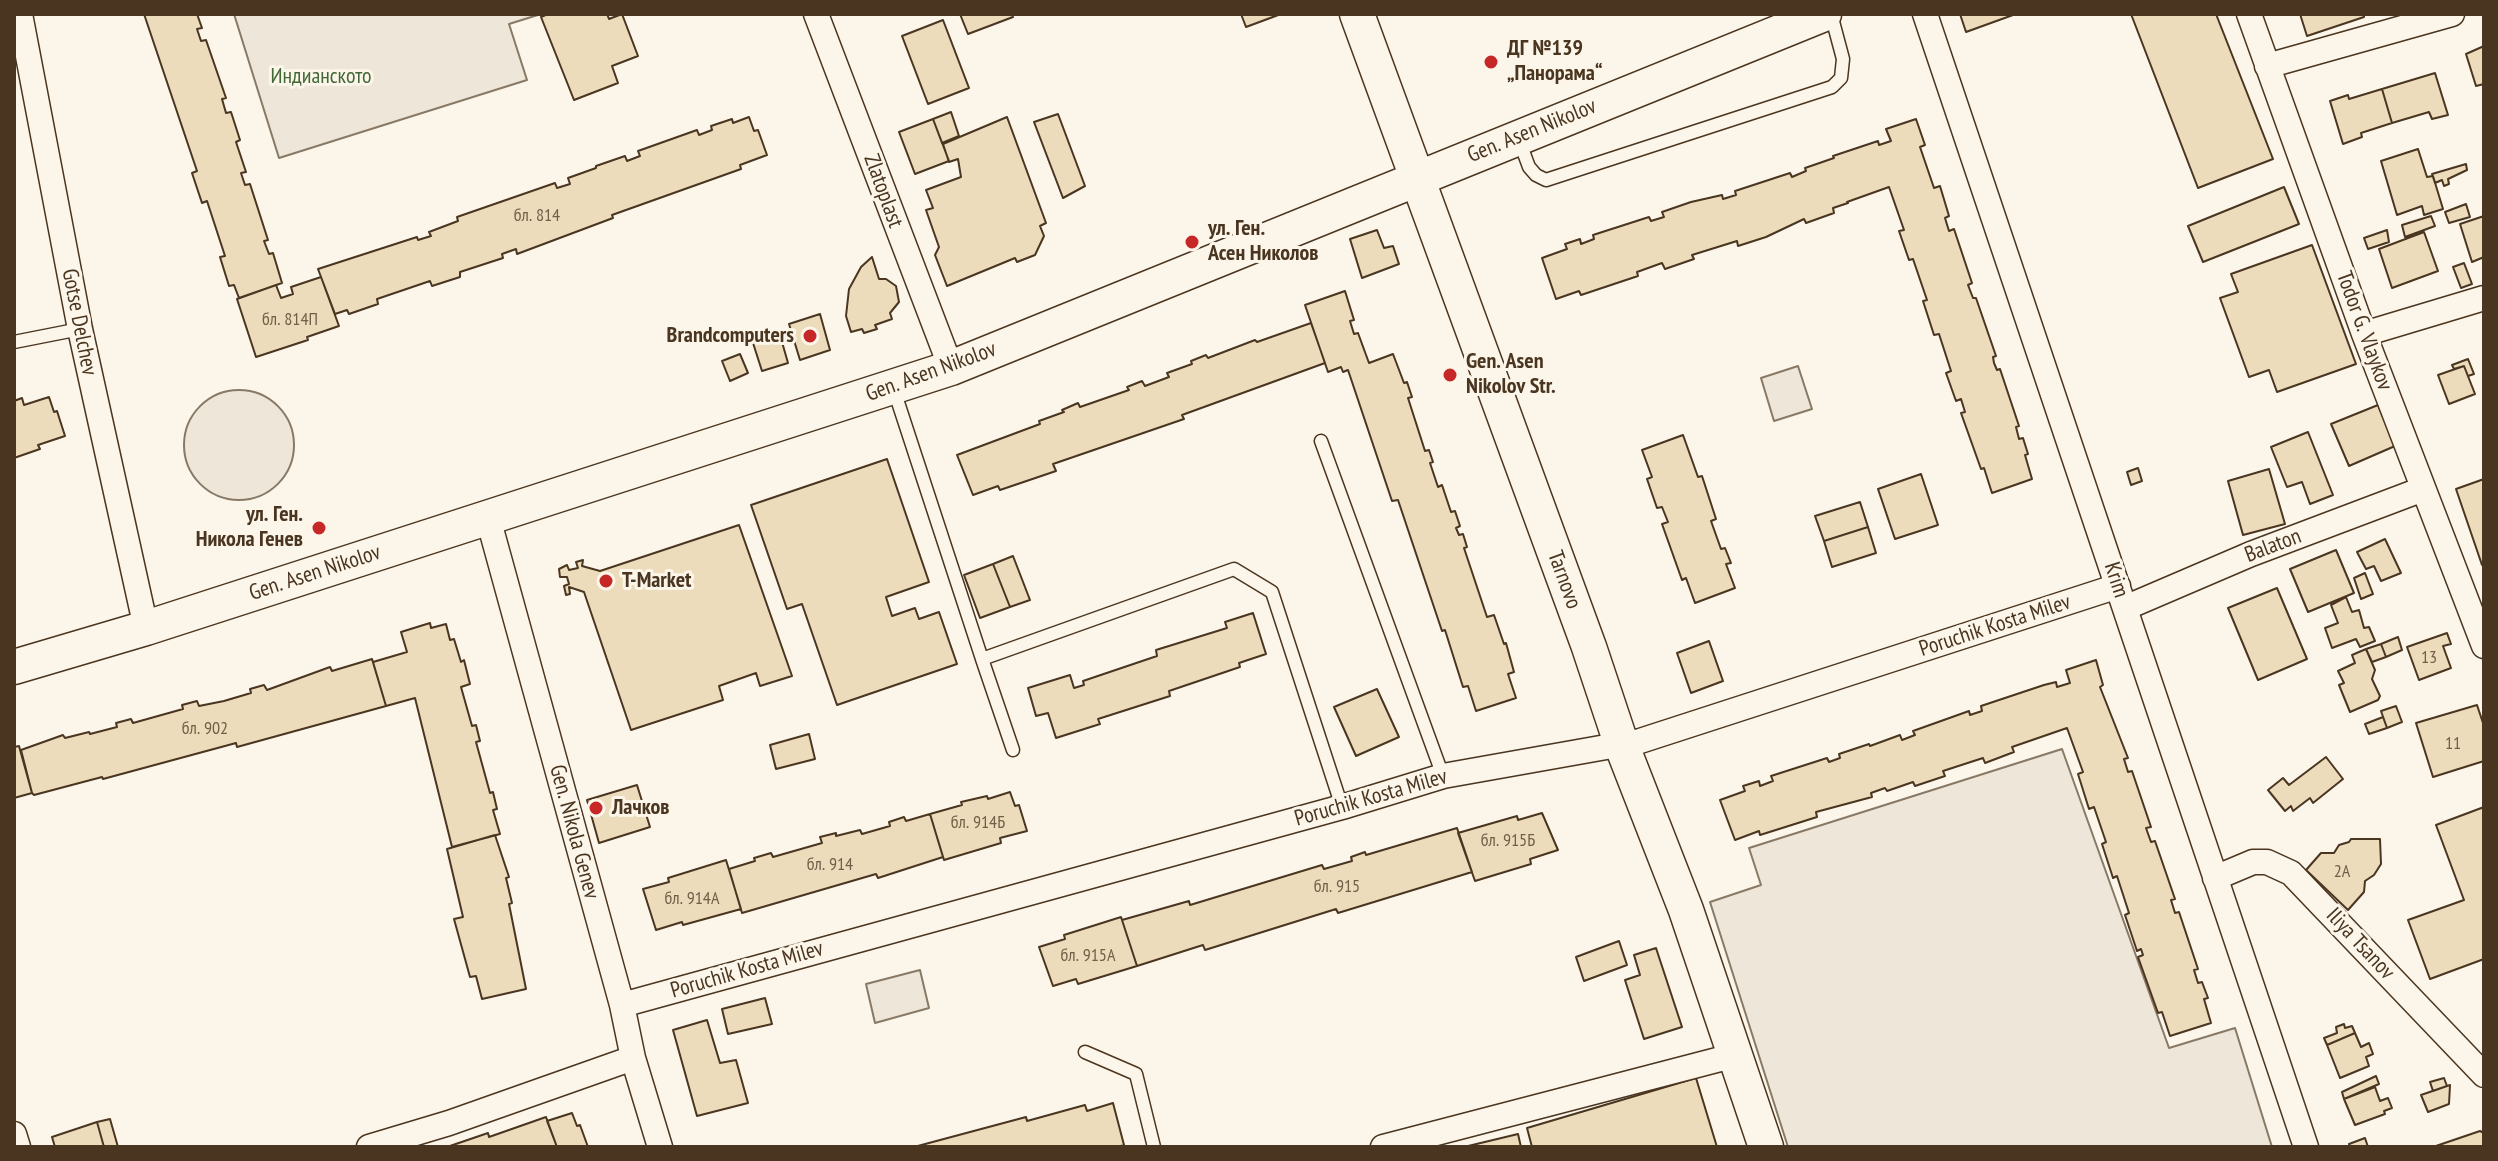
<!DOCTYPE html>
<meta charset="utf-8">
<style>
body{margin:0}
#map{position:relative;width:2498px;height:1161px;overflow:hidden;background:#fbf6e9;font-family:"PT Sans Narrow",sans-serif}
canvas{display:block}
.frame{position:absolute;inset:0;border:16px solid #4a3520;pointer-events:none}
</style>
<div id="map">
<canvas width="2498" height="1161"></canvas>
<div class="frame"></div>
</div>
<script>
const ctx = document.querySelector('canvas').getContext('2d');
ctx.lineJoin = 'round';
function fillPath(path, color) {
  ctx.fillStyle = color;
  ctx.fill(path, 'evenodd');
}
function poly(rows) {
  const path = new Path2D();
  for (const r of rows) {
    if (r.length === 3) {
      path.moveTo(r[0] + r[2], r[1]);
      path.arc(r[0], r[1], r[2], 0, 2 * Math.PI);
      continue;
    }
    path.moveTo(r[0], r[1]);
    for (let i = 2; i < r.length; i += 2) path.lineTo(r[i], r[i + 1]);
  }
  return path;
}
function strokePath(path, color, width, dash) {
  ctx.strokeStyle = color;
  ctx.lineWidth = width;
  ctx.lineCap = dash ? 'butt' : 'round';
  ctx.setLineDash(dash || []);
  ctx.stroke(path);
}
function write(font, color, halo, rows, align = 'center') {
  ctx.font = font + ' "PT Sans Narrow",sans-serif';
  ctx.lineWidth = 6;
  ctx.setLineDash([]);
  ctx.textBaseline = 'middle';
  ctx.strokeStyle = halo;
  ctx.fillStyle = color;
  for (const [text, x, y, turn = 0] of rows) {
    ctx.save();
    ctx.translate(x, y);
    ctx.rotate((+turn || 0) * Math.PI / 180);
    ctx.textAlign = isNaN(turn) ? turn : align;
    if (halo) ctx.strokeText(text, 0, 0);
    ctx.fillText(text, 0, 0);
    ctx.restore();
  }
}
const green = poly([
 [234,14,541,14,509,24,527,80,279,158,234,14],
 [1798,366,1812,409,1774,421,1761,378,1798,366],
 [239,445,55],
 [2062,749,2169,1048,2235,1028,2272,1147,1788,1147,1710,902,1761,885,1749,848,2062,749],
 [920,970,929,1008,875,1023,866,984,920,970]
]);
fillPath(green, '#ede6d9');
strokePath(green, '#887966', 2);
const building = poly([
 [144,14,197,14,202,28,197,29,201,41,206,40,226,98,222,99,226,113,231,112,240,140,236,142,246,172,241,173,245,185,250,184,268,240,264,241,269,254,273,253,282,283,239,298,234,285,229,286,220,257,225,256,207,201,202,203,192,173,197,171,144,14],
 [548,14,607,14,609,19,622,14,638,56,612,66,618,83,574,100,541,17,548,14],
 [960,14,1012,14,1013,17,968,34,960,14],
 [1241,14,1281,14,1246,27,1241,14],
 [1960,14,2013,14,2013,15,1966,32,1960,14],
 [2131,14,2216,14,2273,159,2198,188,2131,14],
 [2300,14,2364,14,2364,17,2307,36,2300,14],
 [943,20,969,88,928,104,902,36,943,20],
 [2484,46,2484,84,2476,86,2466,54,2484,46],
 [2435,73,2448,115,2432,119,2429,112,2392,123,2382,89,2435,73],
 [2382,89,2392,123,2361,133,2362,137,2343,144,2330,101,2348,95,2349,99,2382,89],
 [951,112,959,136,942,143,933,119,951,112],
 [1058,114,1085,186,1063,198,1034,122,1058,114],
 [749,117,754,131,758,130,767,155,740,165,741,169,612,215,613,218,517,254,516,249,502,254,503,258,460,272,460,277,432,286,430,281,377,299,378,304,349,314,347,310,335,314,318,269,417,237,418,240,431,236,429,232,458,221,457,217,555,183,557,188,570,184,568,178,596,168,596,166,625,156,627,161,640,156,638,151,697,130,699,135,712,130,711,126,732,119,733,123,749,117],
 [1007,117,1046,223,1040,226,1044,236,1035,255,1017,262,1015,258,947,286,935,255,939,247,926,210,933,208,926,190,961,177,958,159,949,162,943,144,1007,117],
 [933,119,949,161,915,174,899,132,933,119],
 [1916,119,1925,145,1920,147,1934,188,1940,186,1949,216,1945,218,1949,231,1954,229,1972,283,1968,285,1973,298,1976,298,1996,356,1993,357,1994,363,1997,370,2000,369,2019,426,2016,427,2019,439,2023,438,2028,454,2025,455,2032,479,1992,493,1984,468,1981,469,1961,413,1965,412,1961,399,1956,401,1946,373,1951,371,1939,334,1934,335,1923,301,1927,300,1913,259,1909,260,1899,231,1904,230,1889,187,1847,202,1848,203,1833,208,1834,213,1806,223,1804,219,1766,237,1738,246,1737,241,1692,255,1694,259,1665,269,1662,263,1637,272,1638,276,1581,295,1579,291,1556,299,1542,258,1567,249,1565,244,1580,239,1581,244,1594,239,1593,235,1649,217,1651,221,1664,217,1662,212,1691,202,1722,195,1723,199,1736,195,1735,191,1790,173,1792,177,1806,171,1805,168,1834,158,1833,156,1878,141,1879,145,1891,141,1886,129,1916,119],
 [2418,149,2427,177,2433,176,2443,209,2424,215,2422,206,2397,215,2381,161,2418,149],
 [2466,164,2467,170,2448,179,2449,184,2444,186,2442,180,2435,183,2432,174,2466,164],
 [2284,187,2299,224,2203,262,2188,226,2284,187],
 [2466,204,2470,217,2449,223,2445,212,2466,204],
 [2431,216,2435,226,2405,237,2402,225,2431,216],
 [2484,216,2484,257,2472,262,2460,224,2484,216],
 [1377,230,1384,248,1393,246,1399,264,1362,278,1350,239,1377,230],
 [2387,230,2389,242,2368,249,2364,238,2387,230],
 [2424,232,2438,271,2392,288,2379,249,2424,232],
 [2312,245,2356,364,2277,392,2269,370,2249,377,2220,298,2238,292,2231,274,2312,245],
 [872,257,879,279,886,279,896,286,899,302,890,313,892,319,875,325,877,329,864,333,862,329,851,332,846,316,849,289,861,267,872,257],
 [2464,263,2472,284,2461,288,2453,267,2464,263],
 [321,277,339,326,307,337,308,340,256,357,237,299,276,285,281,298,293,294,291,287,321,277],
 [1345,291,1354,320,1350,321,1354,334,1358,333,1369,363,1393,354,1404,383,1407,382,1412,397,1408,398,1425,451,1429,450,1433,462,1430,463,1438,487,1442,485,1451,512,1455,511,1460,526,1456,528,1459,535,1463,534,1467,547,1464,548,1487,617,1494,615,1504,644,1506,643,1514,672,1508,674,1516,698,1476,711,1468,686,1463,687,1445,630,1442,631,1398,500,1392,501,1348,370,1343,372,1341,367,1328,372,1305,305,1345,291],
 [820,314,830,350,800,360,789,324,820,314],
 [1311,323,1325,363,1182,415,1184,419,1053,464,1056,471,1000,490,998,486,973,495,957,455,1040,424,1039,421,1064,412,1062,410,1078,403,1080,407,1129,390,1127,387,1142,381,1145,386,1169,377,1167,373,1192,364,1191,361,1206,355,1208,358,1255,340,1257,342,1311,323],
 [780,335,788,363,762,371,753,343,780,335],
 [740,354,748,373,730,381,722,361,740,354],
 [2468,359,2474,374,2468,376,2464,366,2454,369,2452,365,2468,359],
 [2464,366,2475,394,2449,404,2438,375,2464,366],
 [49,397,54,412,57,411,65,436,38,445,40,449,14,458,14,401,22,398,24,405,49,397],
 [2378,405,2395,446,2349,466,2331,424,2378,405],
 [2308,432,2333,495,2310,504,2302,482,2287,487,2271,447,2308,432],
 [1683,435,1698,477,1702,476,1716,519,1711,521,1721,549,1725,548,1731,563,1726,564,1735,588,1695,603,1686,578,1682,580,1662,524,1668,522,1662,507,1657,508,1647,479,1652,477,1642,450,1683,435],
 [887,459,929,582,886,597,892,616,915,608,919,619,939,612,957,664,837,705,802,604,787,609,751,505,887,459],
 [2138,468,2142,481,2131,485,2127,472,2138,468],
 [2269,469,2285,524,2243,535,2228,481,2269,469],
 [1921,474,1938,525,1895,539,1878,489,1921,474],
 [2484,479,2484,565,2482,565,2456,489,2484,479],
 [1860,502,1868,527,1824,541,1815,516,1860,502],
 [739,525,792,676,760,686,756,673,719,686,723,700,631,730,584,592,569,587,570,594,566,595,564,586,569,584,567,577,560,577,559,569,567,565,569,570,578,568,576,562,583,560,582,566,600,571,739,525],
 [1868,527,1876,553,1832,567,1824,541,1868,527],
 [2385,539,2401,573,2381,581,2374,566,2366,569,2357,552,2385,539],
 [2336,550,2354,593,2308,612,2290,569,2336,550],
 [1013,556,1030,600,1010,607,993,564,1013,556],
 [993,564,1010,607,980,618,964,575,993,564],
 [2365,573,2373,594,2361,599,2354,578,2365,573],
 [2277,588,2307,659,2258,680,2228,608,2277,588],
 [2346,597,2352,612,2359,610,2364,628,2369,627,2375,641,2360,647,2356,639,2332,648,2325,628,2338,623,2331,605,2346,597],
 [1253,613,1266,654,1239,663,1240,667,1169,691,1170,696,1098,719,1100,724,1056,738,1048,713,1036,716,1028,688,1070,675,1074,688,1084,685,1083,681,1157,656,1156,650,1227,628,1225,622,1253,613],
 [430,623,431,628,446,624,450,640,454,639,461,662,464,660,470,684,461,687,472,726,476,725,480,741,476,742,490,793,493,792,497,809,493,810,500,834,452,847,415,698,386,706,373,662,407,652,401,632,430,623],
 [2447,633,2451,644,2443,646,2451,668,2419,680,2407,647,2447,633],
 [2398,637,2402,650,2386,657,2381,644,2398,637],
 [1709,641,1723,681,1691,693,1677,653,1709,641],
 [2381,644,2386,657,2372,662,2366,649,2381,644],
 [2366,649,2375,670,2372,679,2380,696,2378,700,2350,712,2339,685,2344,683,2338,671,2355,663,2352,655,2366,649],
 [372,659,386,706,237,747,236,743,103,779,102,777,34,795,32,793,21,750,63,735,65,738,89,732,90,734,117,727,116,723,131,719,133,723,183,709,182,705,197,701,199,706,224,701,251,693,250,689,264,685,267,690,330,667,332,671,372,659],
 [2096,660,2103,685,2100,687,2128,758,2124,759,2128,772,2132,771,2151,827,2146,828,2151,842,2155,841,2175,899,2171,900,2175,913,2179,912,2198,969,2194,970,2198,983,2202,982,2208,998,2204,999,2211,1023,2170,1036,2162,1012,2158,1013,2138,957,2143,955,2141,949,2137,951,2125,915,2129,913,2117,876,2113,878,2102,844,2106,842,2094,807,2089,809,2078,774,2083,772,2067,728,2012,747,2014,752,1985,763,1983,758,1943,771,1945,776,1915,786,1913,782,1887,791,1885,788,1871,793,1872,797,1816,812,1817,817,1760,835,1759,831,1735,840,1720,800,1745,791,1743,786,1759,781,1760,786,1773,781,1771,776,1827,758,1829,762,1840,758,1839,754,1869,744,1870,746,1900,735,1902,740,1915,735,1913,731,1969,711,1970,715,1982,711,1981,706,2044,685,2056,682,2057,687,2070,683,2066,670,2096,660],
 [1377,689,1399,737,1356,756,1334,707,1377,689],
 [2477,705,2484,726,2484,761,2433,777,2416,723,2477,705],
 [2396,706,2402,722,2387,728,2381,711,2396,706],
 [2383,717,2387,728,2369,734,2365,724,2383,717],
 [809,734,815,759,776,769,770,745,809,734],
 [19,746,32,793,14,798,14,747,19,746],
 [2326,757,2343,779,2313,803,2310,798,2293,811,2291,806,2285,811,2268,790,2283,778,2289,785,2326,757],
 [637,785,650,827,599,843,587,800,637,785],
 [1010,792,1015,806,1019,805,1027,831,1000,838,1001,843,944,860,930,814,962,805,961,802,987,796,988,799,1010,792],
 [2484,807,2484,959,2430,979,2408,920,2464,900,2436,825,2484,807],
 [1542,813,1558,850,1530,859,1531,864,1475,881,1458,833,1517,816,1518,820,1542,813],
 [930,814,943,857,878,878,876,874,742,913,729,869,755,861,754,858,771,853,773,857,822,843,820,837,836,833,836,836,860,830,862,834,890,826,889,822,904,817,906,821,930,814],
 [1457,828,1472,872,1338,913,1336,909,1205,950,1203,945,1137,966,1122,920,1189,901,1190,905,1322,865,1324,869,1352,861,1351,857,1365,852,1366,855,1457,828],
 [495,835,509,877,506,878,512,903,509,904,526,989,482,999,476,976,470,977,454,919,463,917,447,849,495,835],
 [2351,839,2380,839,2381,864,2374,875,2365,881,2364,892,2348,910,2306,870,2321,853,2334,853,2339,845,2349,842,2351,839],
 [726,860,741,909,683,925,682,922,656,930,643,889,669,882,668,878,726,860],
 [1121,917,1137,966,1078,984,1076,979,1053,986,1039,947,1065,939,1064,935,1121,917],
 [1619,941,1627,965,1584,981,1576,957,1619,941],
 [1656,948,1682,1027,1644,1039,1625,980,1640,975,1634,955,1656,948],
 [765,998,772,1024,728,1034,722,1009,765,998],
 [707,1020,720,1063,736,1060,748,1103,697,1116,673,1030,707,1020],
 [2344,1024,2345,1028,2352,1026,2355,1033,2327,1045,2324,1038,2337,1033,2336,1027,2344,1024],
 [2355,1033,2361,1047,2369,1043,2373,1054,2366,1057,2369,1066,2340,1078,2327,1045,2355,1033],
 [2376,1076,2379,1084,2344,1099,2342,1092,2376,1076],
 [1696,1078,1717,1147,1532,1147,1527,1128,1696,1078],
 [2444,1078,2447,1086,2433,1091,2430,1082,2444,1078],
 [2450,1085,2449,1104,2428,1112,2421,1095,2450,1085],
 [2375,1087,2380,1101,2388,1098,2392,1108,2384,1111,2385,1114,2355,1125,2344,1099,2375,1087],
 [1113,1103,1124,1145,1117,1147,914,1147,1026,1117,1027,1121,1085,1105,1087,1111,1113,1103],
 [572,1113,577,1126,580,1125,588,1147,557,1147,547,1121,572,1113],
 [546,1117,557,1147,447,1147,488,1133,489,1137,546,1117],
 [110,1119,118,1147,104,1147,97,1122,110,1119],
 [97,1122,104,1147,55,1147,52,1137,97,1122],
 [2480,1131,2484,1133,2484,1147,2433,1147,2480,1131],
 [1518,1134,1521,1147,1464,1147,1518,1134],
 [2365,1138,2368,1147,2350,1147,2349,1144,2365,1138]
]);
fillPath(building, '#ecdcbc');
strokePath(building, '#4a3520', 2);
const lane = poly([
 [1519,140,1529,167,1536,175,1546,180,1832,87,1841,78,1843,59,1831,14],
 [14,342,80,329],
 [894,390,982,659,1234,569,1272,592,1342,807],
 [1321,441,1443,776],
 [982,659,1013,750],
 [1085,1052,1136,1074,1154,1147]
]);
const street = poly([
 [20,14,80,329,146,628],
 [816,14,951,368],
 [1925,14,2306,1147],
 [2249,14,2364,334,2484,646],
 [2267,66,2452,14],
 [2364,334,2484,298],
 [488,518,622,1005,633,1058,660,1147],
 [2125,608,2251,554,2423,489],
 [2215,878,2253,862,2267,862,2291,873,2484,1075],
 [622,1005,1342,807,1443,776,1640,741,2118,586],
 [14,1134,18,1147],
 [369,1147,449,1123,633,1058],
 [1383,1147,1736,1055]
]);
const secondary = poly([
 [1357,14,1589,647,1622,746,1686,910,1766,1147],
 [14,667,146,628,951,368,1824,14]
]);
strokePath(lane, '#4a3520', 15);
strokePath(street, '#4a3520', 27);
strokePath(secondary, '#4a3520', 37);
strokePath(lane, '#fbf6e9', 12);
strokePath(street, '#fbf6e9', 24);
strokePath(secondary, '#fbf6e9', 34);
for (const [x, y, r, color] of [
 [1491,62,8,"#c62828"],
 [1192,242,8,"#c62828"],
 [810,336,8,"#c62828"],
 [1450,375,8,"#c62828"],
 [319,528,8,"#c62828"],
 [606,581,8,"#c62828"],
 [596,808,8,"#c62828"]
]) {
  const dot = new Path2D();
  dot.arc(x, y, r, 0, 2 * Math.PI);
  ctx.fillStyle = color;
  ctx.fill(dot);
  strokePath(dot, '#fbf6e9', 3);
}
write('18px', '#725f47', null, [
 ["бл. 814",537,216],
 ["бл. 814П",290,320],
 ["13",2429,658],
 ["бл. 902",205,729],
 ["11",2453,744],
 ["бл. 914Б",978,823],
 ["бл. 915Б",1508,841],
 ["бл. 914",830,865],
 ["2А",2342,872],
 ["бл. 915",1337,887],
 ["бл. 914А",692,899],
 ["бл. 915А",1088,956]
]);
write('bold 22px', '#4a3520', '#fbf6e9', [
 ["ДГ №139",1507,49],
 ["„Панорама“",1507,74],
 ["ул. Ген.",1208,229],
 ["Асен Николов",1208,254],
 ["Brandcomputers",794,336,"right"],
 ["Gen. Asen",1466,362],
 ["Nikolov Str.",1466,387],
 ["ул. Ген.",303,515,"right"],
 ["Никола Генев",303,540,"right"],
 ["T-Market",622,581],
 ["Лачков",612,808]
], 'left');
write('22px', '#436837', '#fbf6e9', [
 ["Индианското",321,77]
]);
write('22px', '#4a3520', '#fbf6e9', [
 ["Gen. Asen Nikolov",1532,131,-22],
 ["Zlatoplast",883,191,70],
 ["Gotse Delchev",79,322,79],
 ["Todor G. Vlaykov",2364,331,70],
 ["Gen. Asen Nikolov",931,372,-20],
 ["Balaton",2273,546,-21],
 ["Gen. Asen Nikolov",315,573,-18],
 ["Tarnovo",1564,580,70],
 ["Krim",2116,580,72],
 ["Poruchik Kosta Milev",1995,626,-18],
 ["Poruchik Kosta Milev",1371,798,-16],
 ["Gen. Nikola Genev",574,832,75],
 ["Iliya Tsanov",2360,944,47],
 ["Poruchik Kosta Milev",747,970,-16]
]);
</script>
